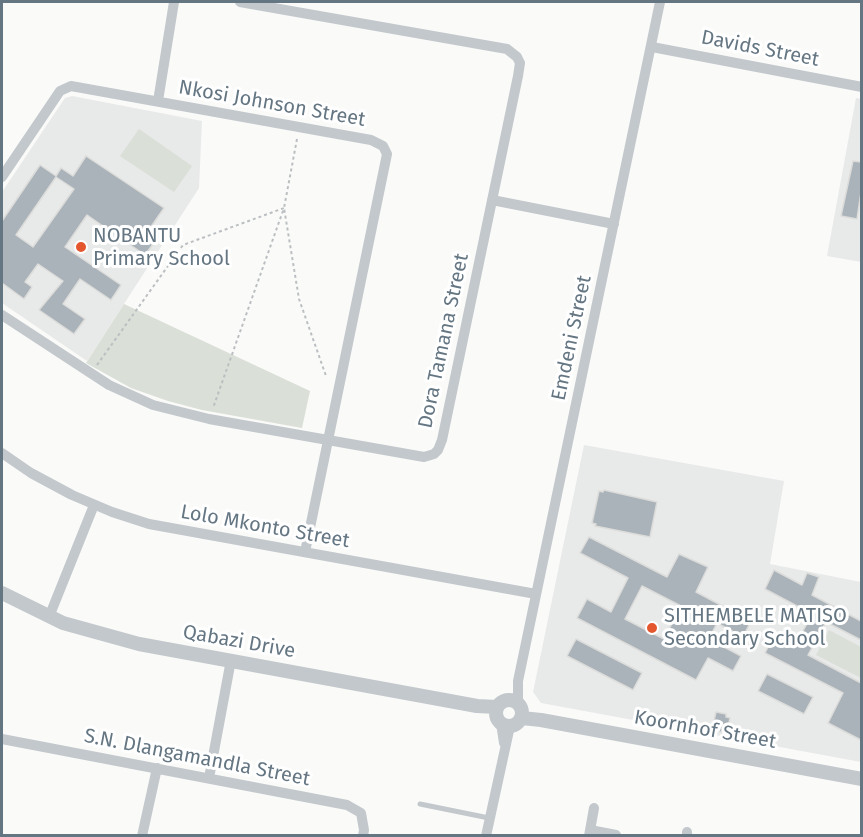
<!DOCTYPE html>
<style>
body{margin:0}
#map{position:relative;width:863px;height:837px;overflow:hidden;background:#fafaf8;font-family:"Fira Sans",sans-serif}
canvas{display:block}
.frame{position:absolute;inset:0;border:3px solid #657683;pointer-events:none}
</style>
<div id="map">
<canvas width="863" height="837"></canvas>
<div class="frame"></div>
</div>
<script>
const ctx = document.querySelector('canvas').getContext('2d');
ctx.lineJoin = 'round';
function fillPath(path, color) {
  ctx.fillStyle = color;
  ctx.fill(path, 'evenodd');
}
function poly(rows) {
  const path = new Path2D();
  for (const r of rows) {
    if (r.length === 3) {
      path.moveTo(r[0] + r[2], r[1]);
      path.arc(r[0], r[1], r[2], 0, 2 * Math.PI);
      continue;
    }
    path.moveTo(r[0], r[1]);
    for (let i = 2; i < r.length; i += 2) path.lineTo(r[i], r[i + 1]);
  }
  return path;
}
function strokePath(path, color, width, dash) {
  ctx.strokeStyle = color;
  ctx.lineWidth = width;
  ctx.lineCap = dash ? 'butt' : 'round';
  ctx.setLineDash(dash || []);
  ctx.stroke(path);
}
function write(font, color, halo, rows, align = 'center') {
  ctx.font = font + ' "Fira Sans",sans-serif';
  ctx.lineWidth = 6;
  ctx.setLineDash([]);
  ctx.textBaseline = 'middle';
  ctx.strokeStyle = halo;
  ctx.fillStyle = color;
  for (const [text, x, y, turn = 0] of rows) {
    ctx.save();
    ctx.translate(x, y);
    ctx.rotate((+turn || 0) * Math.PI / 180);
    ctx.textAlign = isNaN(turn) ? turn : align;
    if (halo) ctx.strokeText(text, 0, 0);
    ctx.fillText(text, 0, 0);
    ctx.restore();
  }
}
fillPath(poly([
 [72,96,202,121,199,188,87,361,2,303,2,192,65,98],
 [856,98,861,99,861,262,827,256],
 [584,445,784,481,770,564,861,582,861,762,541,703,533,692]
]), '#e8e9e9');
fillPath(poly([
 [139,129,192,166,174,192,120,156],
 [124,304,310,391,302,428,202,410,168,401,131,388,86,363],
 [829,630,861,647,861,678,816,655]
]), '#dadfd7');
const building = poly([
 [86,156,164,208,146,234,156,240,145,255,87,215,65,247,121,285,111,300,80,279,63,304,85,319,74,334,39,310,63,281,38,264,25,282,32,287,24,299,2,283,2,221,40,165,56,176,61,168,73,176,86,156],
 [56,177,74,189,33,247,16,235,56,177],
 [853,161,861,162,861,192,857,219,841,216,853,161],
 [604,490,657,502,650,537,595,526,596,524,592,523,599,491,603,492,604,490],
 [589,537,667,577,679,554,708,567,696,592,751,621,743,637,717,623,709,639,741,656,733,671,708,658,696,680,577,618,587,599,611,612,628,578,580,553,589,537],
 [642,586,681,606,664,639,625,619,642,586],
 [774,570,802,585,807,573,819,577,812,595,861,621,861,640,826,622,808,655,861,683,861,740,828,723,843,693,765,653,773,637,794,648,812,614,765,589,774,570],
 [576,639,642,673,633,690,567,656,576,639],
 [767,674,813,697,804,714,758,691,767,674],
 [716,712,726,714,726,717,730,718,727,733,712,730,716,712]
]);
fillPath(building, '#aab3b9');
strokePath(building, '#dcdcda', 1.5);
strokePath(poly([
 [297,139,284,208,299,299,326,376],
 [97,365,183,245,284,208,213,408]
]), '#bbbfc2', 2, [3, 3]);
strokePath(poly([
 [420,804,489,818]
]), '#c3c8cc', 5);
strokePath(poly([
 [652,47,862,87],
 [158,101,174,2],
 [2,177,60,91,71,86,371,140,383,146,387,154,386,159,305,552],
 [492,200,614,224],
 [2,315,109,385,153,405,209,419,424,457,434,454,438,450,442,440,518,76,520,63,517,57,507,49,240,2],
 [2,453,31,473,72,495,112,512,149,524,536,594],
 [49,617,94,505],
 [518,702,518,681,660,2],
 [501,723,504,743],
 [2,739,347,805,361,813,364,830,363,836],
 [209,778,231,660],
 [590,830,616,835],
 [142,836,157,768],
 [486,836,510,726],
 [589,836,594,808],
 [687,836,687,832]
]), '#c3c8cc', 10);
strokePath(poly([
 [2,593,63,623,139,644,477,706,497,707],
 [509,713,13],
 [522,718,541,720,862,779]
]), '#c3c8cc', 14);
for (const [x, y, r, color] of [
 [81,247,6,"#e4572e"],
 [652,628,6,"#e4572e"]
]) {
  const dot = new Path2D();
  dot.arc(x, y, r, 0, 2 * Math.PI);
  ctx.fillStyle = color;
  ctx.fill(dot);
  strokePath(dot, '#fff', 2);
}
write('20px', '#657683', '#fff', [
 ["Davids Street",760,49,11],
 ["Nkosi Johnson Street",272,104,10],
 ["Emdeni Street",572,338,-78],
 ["Dora Tamana Street",444,341,-78],
 ["Lolo Mkonto Street",265,527,10],
 ["Qabazi Drive",239,642,10],
 ["Koornhof Street",705,730,10],
 ["S.N. Dlangamandla Street",197,758,11]
]);
write('20px', '#657683', '#fff', [
 ["NOBANTU",93,236],
 ["Primary School",93,259],
 ["SITHEMBELE MATISO",664,616],
 ["Secondary School",664,639]
], 'left');
</script>
